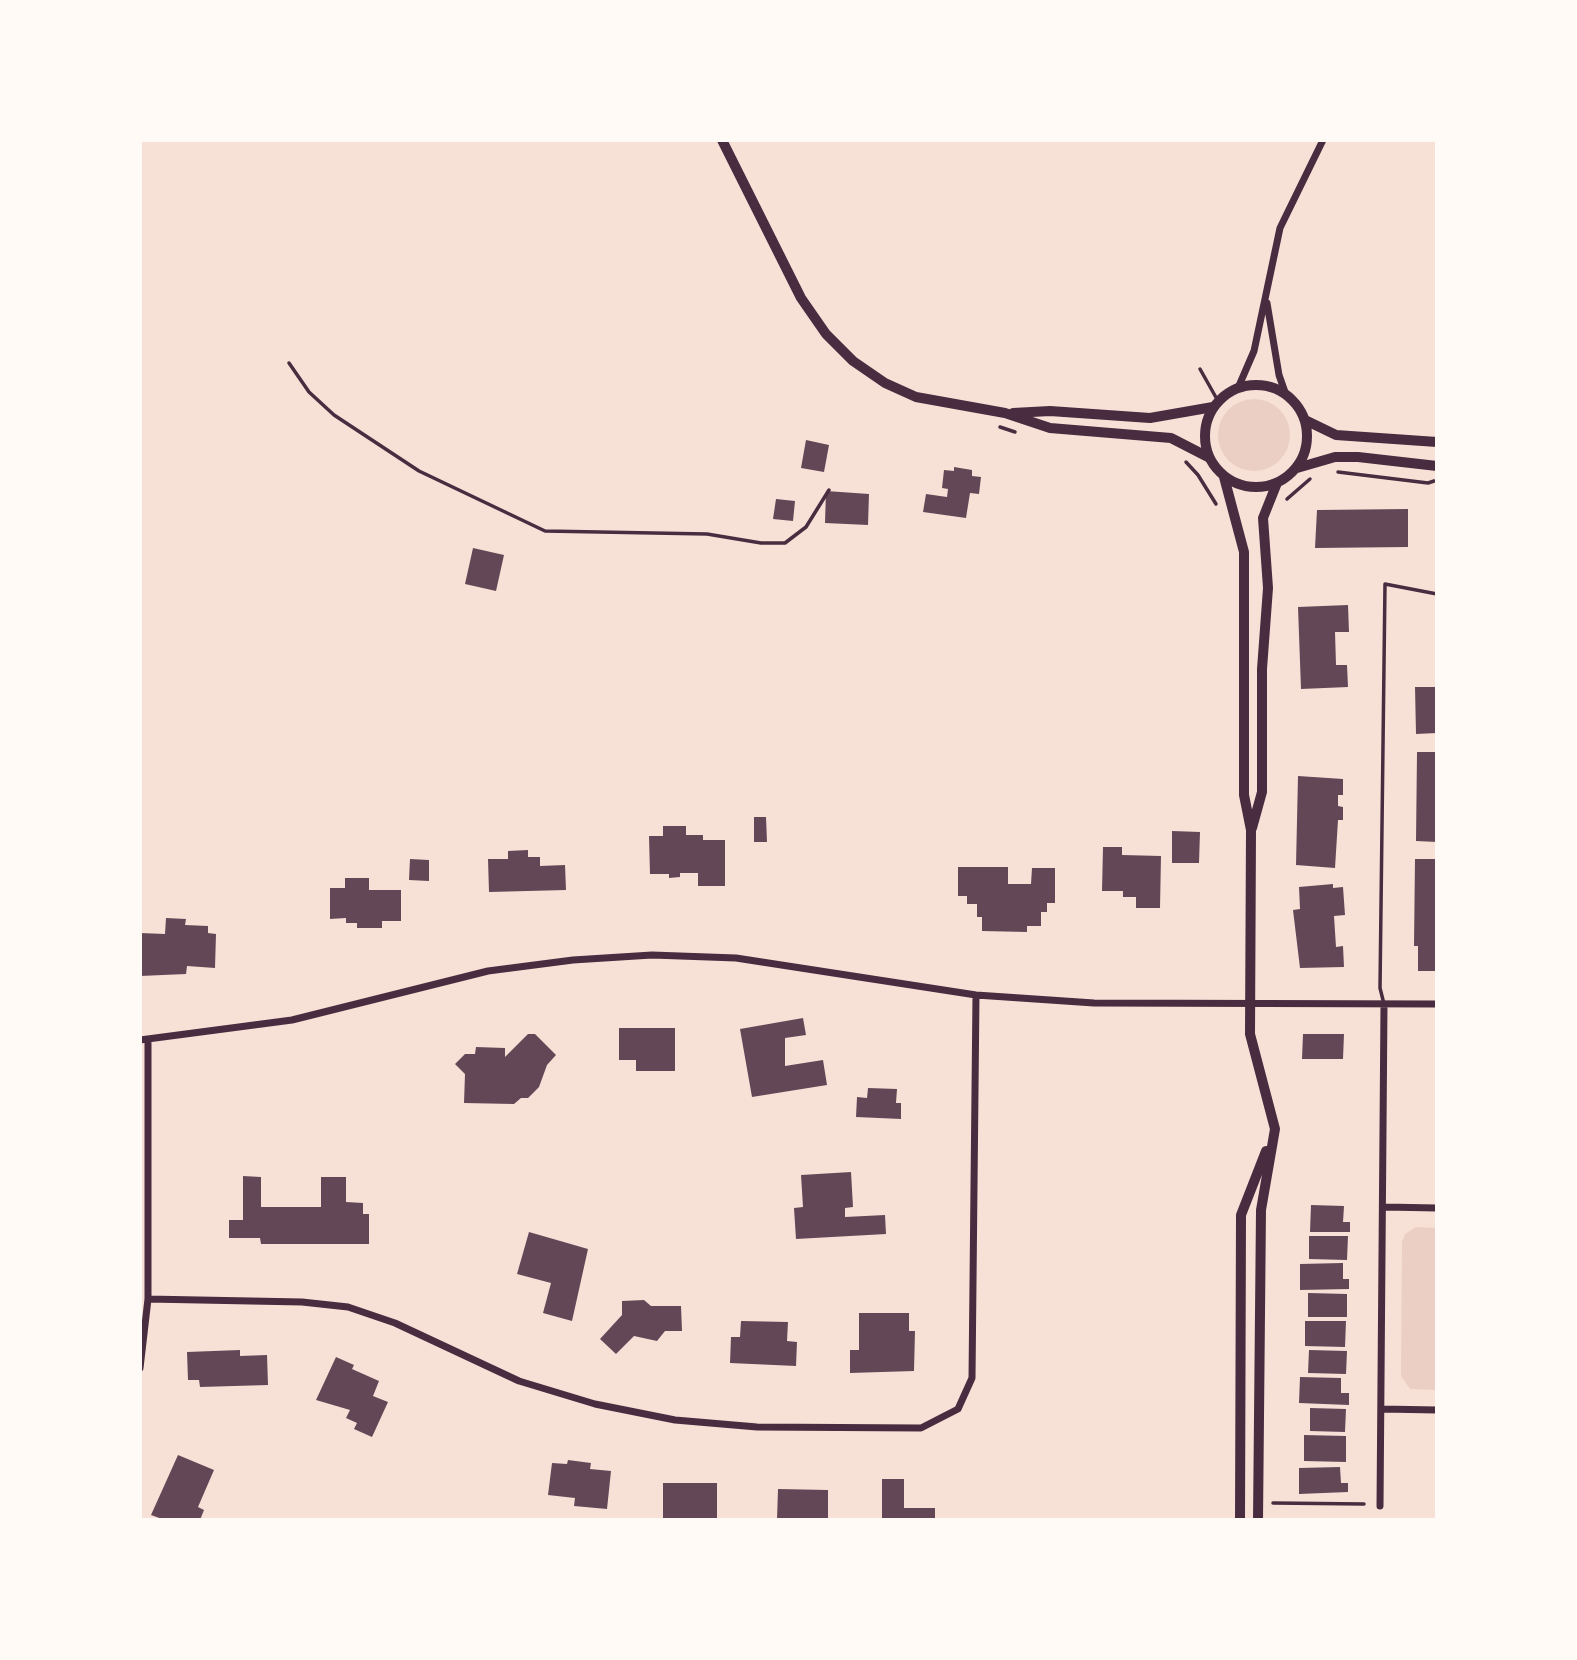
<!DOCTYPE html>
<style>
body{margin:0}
#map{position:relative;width:1577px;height:1660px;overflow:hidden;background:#f7e1d7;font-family:Georgia,serif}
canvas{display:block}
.frame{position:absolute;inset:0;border:142px solid #fffaf5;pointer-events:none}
</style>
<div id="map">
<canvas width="1577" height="1660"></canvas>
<div class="frame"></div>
</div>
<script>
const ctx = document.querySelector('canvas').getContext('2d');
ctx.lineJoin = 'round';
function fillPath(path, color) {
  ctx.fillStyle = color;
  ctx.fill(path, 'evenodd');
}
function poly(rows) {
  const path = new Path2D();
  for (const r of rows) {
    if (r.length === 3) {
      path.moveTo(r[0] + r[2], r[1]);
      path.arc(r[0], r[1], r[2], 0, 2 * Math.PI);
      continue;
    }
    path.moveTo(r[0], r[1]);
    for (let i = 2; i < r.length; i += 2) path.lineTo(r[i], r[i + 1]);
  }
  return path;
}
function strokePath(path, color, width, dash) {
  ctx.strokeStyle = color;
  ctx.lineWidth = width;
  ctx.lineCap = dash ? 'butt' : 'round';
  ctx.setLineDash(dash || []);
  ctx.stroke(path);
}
fillPath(poly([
 [1254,435,36],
 [1416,1227,1437,1228,1437,1390,1410,1389,1401,1376,1402,1242,1405,1234]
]), '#ebcfc5');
fillPath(poly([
 [806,440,829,445,824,472,801,468],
 [954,467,972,470,972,476,981,477,979,494,970,493,966,518,923,512,926,494,947,497,948,489,942,488,944,470,954,471],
 [826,491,869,494,868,525,825,523],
 [776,499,795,501,793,521,773,519],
 [1408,509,1408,547,1315,548,1317,510],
 [473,548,504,555,496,591,465,584],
 [1348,605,1349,632,1335,632,1336,665,1347,665,1348,687,1301,689,1298,607],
 [1415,687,1437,687,1437,733,1416,734],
 [1417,752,1437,752,1437,842,1416,841],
 [1298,776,1343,779,1343,795,1338,795,1338,806,1343,807,1343,820,1338,820,1335,868,1296,865],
 [754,817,766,817,767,842,754,842],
 [663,826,686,826,686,835,703,835,703,840,725,840,725,886,698,886,698,873,680,873,680,877,669,878,669,874,650,874,649,836,663,836],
 [1172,831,1200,832,1199,863,1172,863],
 [1103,847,1122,847,1122,855,1161,856,1160,908,1136,908,1136,897,1123,897,1123,891,1102,891],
 [528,850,528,857,540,857,540,866,565,865,566,890,489,892,488,859,508,859,508,851],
 [410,859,429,860,429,881,409,880],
 [1415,859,1437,859,1437,971,1418,971,1418,946,1414,946],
 [958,867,1008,867,1008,884,1031,884,1032,868,1055,868,1055,903,1047,903,1047,912,1041,912,1041,926,1027,926,1027,932,982,931,982,917,977,917,977,904,967,904,967,896,958,896],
 [345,878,369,878,369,890,401,890,401,921,382,921,382,928,357,928,357,923,346,923,346,918,330,919,330,888,345,888],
 [1333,884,1333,888,1343,887,1345,915,1334,916,1336,947,1343,946,1344,967,1300,968,1293,910,1300,909,1299,887],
 [166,918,186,919,185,925,208,926,208,933,216,934,215,968,187,966,186,974,140,976,140,933,165,934],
 [803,1018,806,1035,785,1038,785,1066,823,1060,827,1085,752,1097,740,1029],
 [619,1028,675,1028,675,1071,636,1071,636,1060,619,1060],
 [528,1034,535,1034,556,1055,547,1065,539,1087,528,1098,521,1098,514,1104,464,1103,465,1074,455,1064,465,1054,475,1054,476,1047,505,1048,505,1057],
 [1303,1034,1344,1034,1343,1059,1302,1059],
 [868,1088,897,1089,896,1103,901,1103,901,1119,856,1117,857,1097,867,1098],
 [851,1172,853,1207,845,1208,845,1217,885,1215,886,1234,796,1239,794,1208,803,1207,801,1175],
 [243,1176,261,1177,261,1207,321,1207,321,1177,346,1177,346,1202,363,1203,363,1214,369,1214,369,1244,261,1244,260,1238,229,1238,229,1220,243,1220],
 [1311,1205,1344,1206,1343,1222,1350,1222,1350,1232,1310,1232],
 [529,1232,588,1249,572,1321,543,1313,551,1283,517,1274],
 [1309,1236,1348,1236,1347,1260,1309,1259],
 [1343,1263,1343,1279,1349,1279,1349,1289,1300,1290,1300,1264],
 [1308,1293,1347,1294,1347,1317,1308,1317],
 [644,1300,651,1306,681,1306,682,1331,665,1331,657,1341,634,1336,616,1354,600,1339,622,1315,622,1301],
 [859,1313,909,1313,909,1331,915,1331,914,1371,850,1373,850,1350,859,1350],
 [741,1321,788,1322,787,1341,797,1342,796,1366,730,1363,731,1337,740,1337],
 [1305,1321,1346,1321,1345,1347,1305,1346],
 [240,1350,240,1356,267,1355,268,1385,200,1387,199,1380,188,1380,187,1352],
 [1309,1350,1347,1351,1346,1374,1308,1373],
 [336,1357,354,1365,352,1369,379,1381,373,1396,388,1402,372,1437,354,1429,357,1423,346,1418,350,1410,316,1400],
 [1300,1377,1341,1378,1341,1393,1349,1393,1349,1405,1299,1403],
 [1310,1408,1346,1409,1345,1432,1310,1431],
 [1304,1435,1346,1436,1346,1462,1304,1461],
 [178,1455,214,1470,198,1507,204,1510,200,1520,165,1520,151,1515],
 [568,1460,591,1463,590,1469,611,1471,607,1509,574,1506,575,1498,548,1495,552,1463,567,1464],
 [1340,1467,1341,1483,1348,1483,1348,1492,1299,1494,1299,1468],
 [882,1479,904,1479,904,1508,935,1508,935,1520,882,1520],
 [663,1483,717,1483,717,1520,663,1520],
 [778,1489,828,1490,828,1520,777,1520]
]), '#644757');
strokePath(poly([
 [289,363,309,392,334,415,419,471,545,531,707,534,761,543,785,543,806,527,829,490],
 [1000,427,1015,432],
 [1186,462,1198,475,1216,504],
 [1338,472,1428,483,1434,481],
 [1287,499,1310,479],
 [1273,1503,1364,1504]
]), '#4a2c40', 3.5);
strokePath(poly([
 [1200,369,1218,401],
 [1384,1004,1380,988,1385,584,1437,594]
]), '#4a2c40', 3.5);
strokePath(poly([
 [1267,303,1279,375,1286,395],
 [1238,388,1254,351,1280,228,1323,140],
 [140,1040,292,1020,488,971,573,960,652,955,736,958,976,995,1094,1003,1437,1004],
 [1384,1207,1437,1208],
 [148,1299,302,1302,348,1307,395,1323,519,1381,595,1404,675,1420,757,1427,921,1428,958,1409,972,1378,976,995],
 [140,1368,148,1299,148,1039],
 [1382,1409,1437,1410],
 [1380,1506,1384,1004]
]), '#4a2c40', 7);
strokePath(poly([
 [722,140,801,298,826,334,853,361,885,383,916,397,1005,413,1050,428,1171,438,1208,457],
 [1013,413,1050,411,1150,418,1213,407]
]), '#4a2c40', 10);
strokePath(poly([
 [1256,436,51],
 [1305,420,1336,435,1437,442],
 [1297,468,1335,457,1358,457,1437,466],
 [1224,477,1244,552,1244,795,1251,830,1250,1034,1275,1129,1261,1210,1258,1520],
 [1252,828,1262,792,1262,669,1268,588,1263,518,1277,483],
 [1240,1520,1241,1215,1266,1151]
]), '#4a2c40', 10);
</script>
